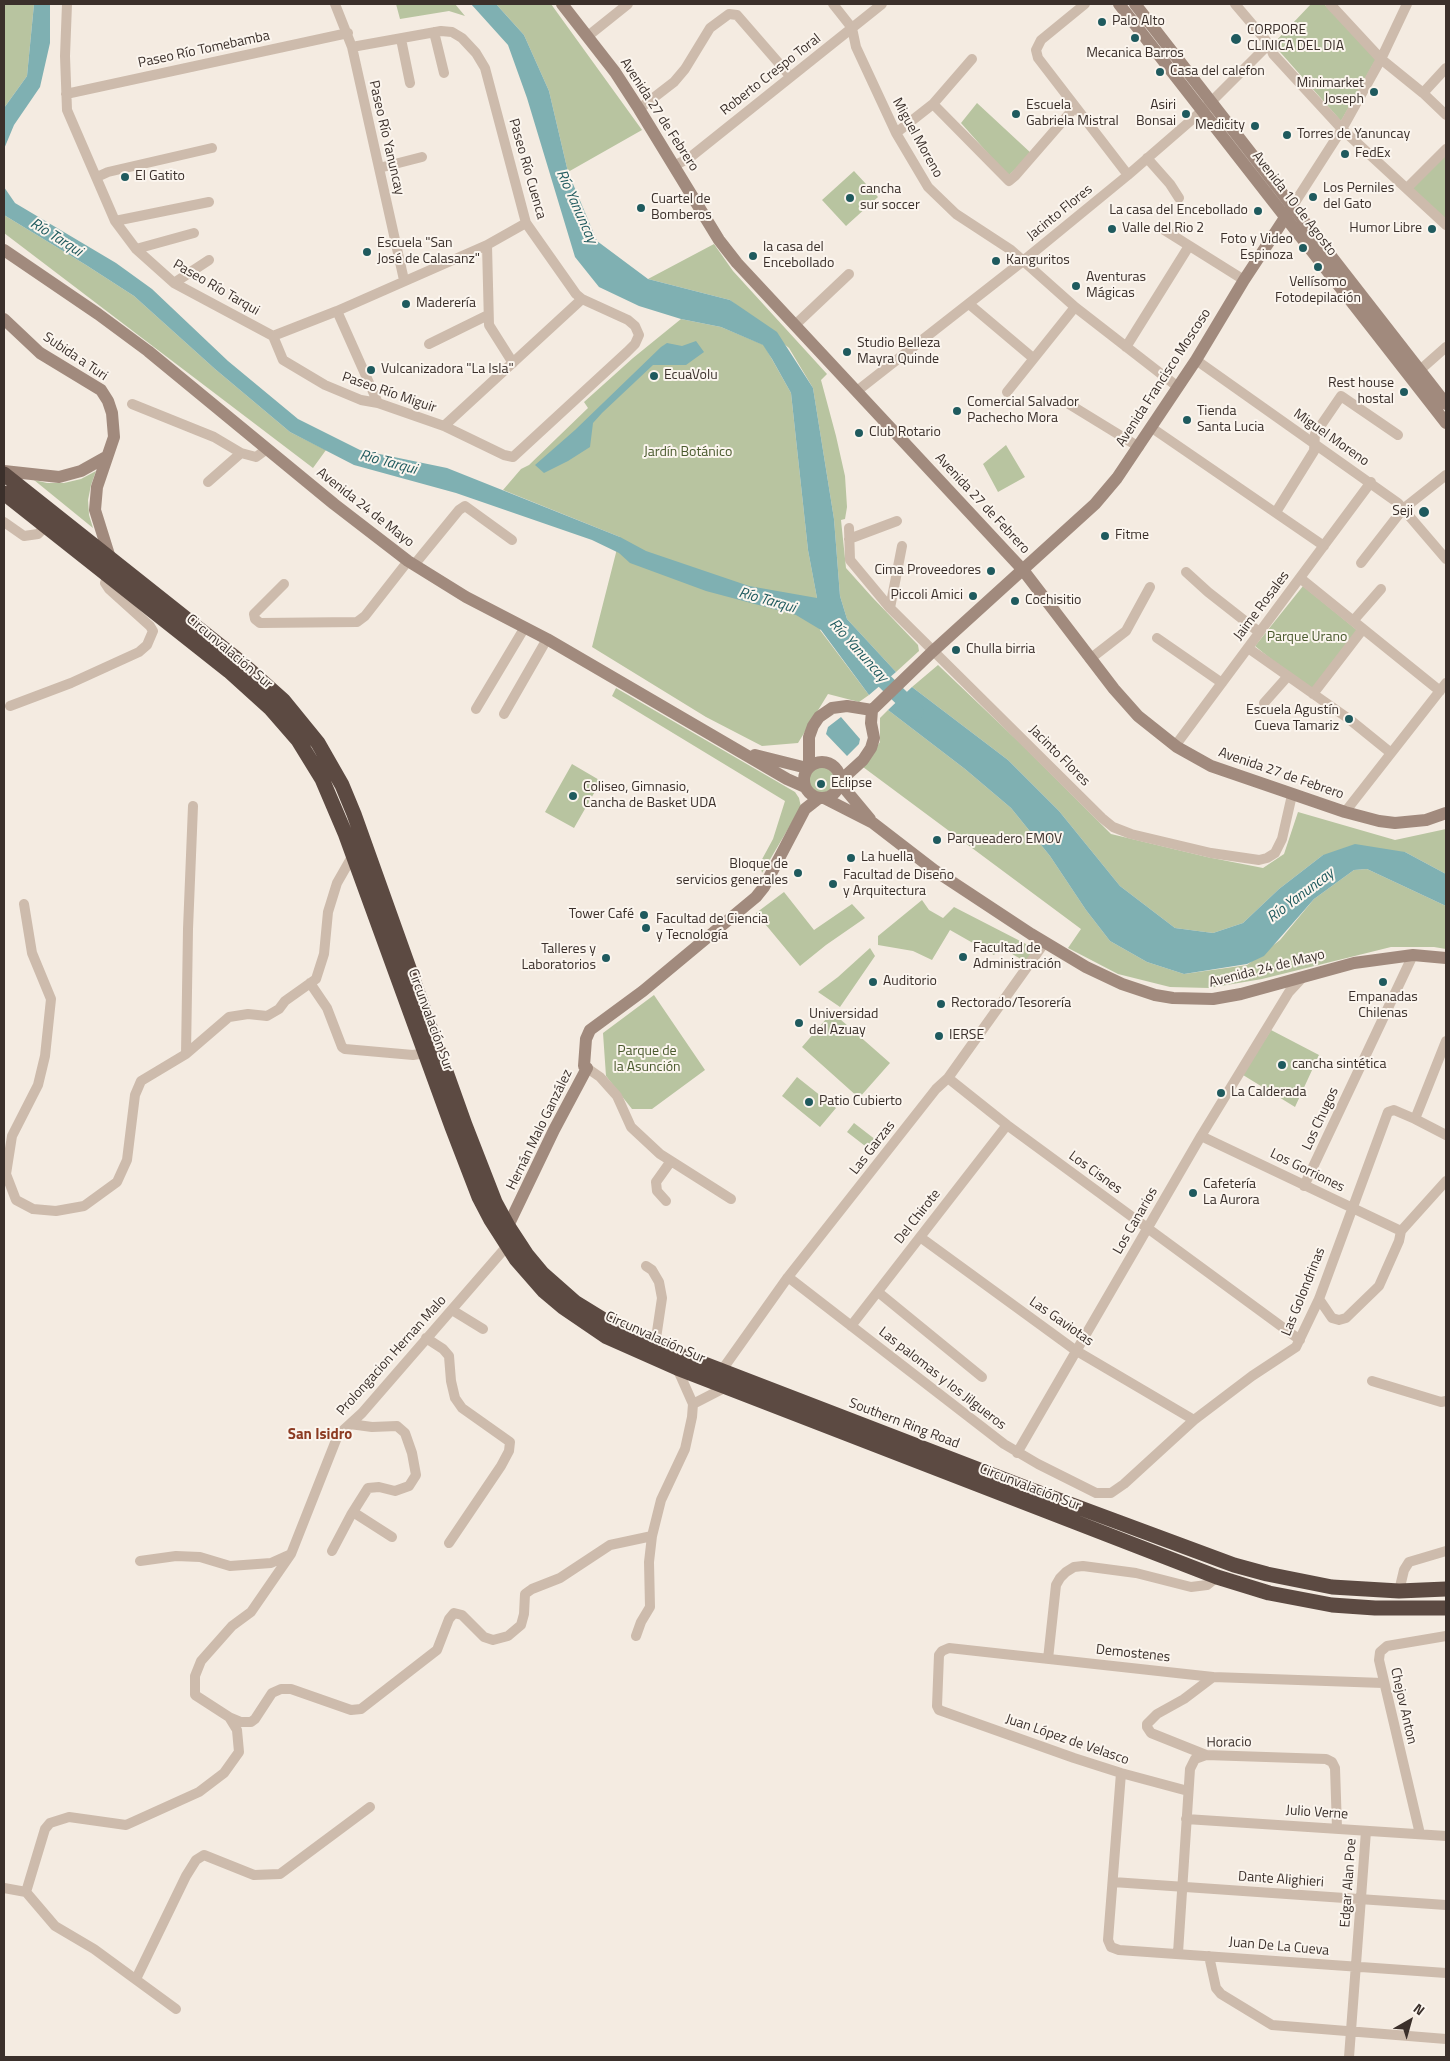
<!DOCTYPE html>
<meta charset="utf-8">
<style>
body{margin:0}
#map{position:relative;width:1450px;height:2061px;overflow:hidden;background:#f4ebe1;font-family:"Titillium Web",sans-serif}
canvas{display:block}
.frame{position:absolute;inset:0;border:5px solid #3b302b;pointer-events:none}
.north{position:absolute;left:1385px;top:1996px;width:50px;height:50px;-webkit-text-stroke:4px #fbf5ee;paint-order:stroke;rotate:38deg;font-size:14px;font-weight:700;line-height:20px;text-align:center;color:#3b302b}
.north::after{content:'';display:block;margin:auto;width:18px;height:22px;background:#3b302b;clip-path:polygon(50% 0,100% 100%,50% 72%,0 100%)}
</style>
<div id="map">
<canvas width="1450" height="2061"></canvas>
<div class="frame"></div>
<div class="north">N</div>
</div>
<script>
const ctx = document.querySelector('canvas').getContext('2d');
ctx.lineJoin = 'round';
function fillPath(path, color) {
  ctx.fillStyle = color;
  ctx.fill(path, 'evenodd');
}
function poly(rows) {
  const path = new Path2D();
  for (const r of rows) {
    if (r.length === 3) {
      path.moveTo(r[0] + r[2], r[1]);
      path.arc(r[0], r[1], r[2], 0, 2 * Math.PI);
      continue;
    }
    path.moveTo(r[0], r[1]);
    for (let i = 2; i < r.length; i += 2) path.lineTo(r[i], r[i + 1]);
  }
  return path;
}
function strokePath(path, color, width, dash) {
  ctx.strokeStyle = color;
  ctx.lineWidth = width;
  ctx.lineCap = dash ? 'butt' : 'round';
  ctx.setLineDash(dash || []);
  ctx.stroke(path);
}
function write(font, color, halo, rows, align = 'center') {
  ctx.font = font + ' "Titillium Web",sans-serif';
  ctx.lineWidth = 4;
  ctx.setLineDash([]);
  ctx.textBaseline = 'middle';
  ctx.strokeStyle = halo;
  ctx.fillStyle = color;
  for (const [text, x, y, turn = 0] of rows) {
    ctx.save();
    ctx.translate(x, y);
    ctx.rotate((+turn || 0) * Math.PI / 180);
    ctx.textAlign = isNaN(turn) ? turn : align;
    if (halo) ctx.strokeText(text, 0, 0);
    ctx.fillText(text, 0, 0);
    ctx.restore();
  }
}
fillPath(poly([
 [4,4,34,4,27,76,4,108],
 [396,4,455,4,465,16,449,11,400,19],
 [496,4,551,4,642,130,568,172,549,91,524,35],
 [1311,4,1324,4,1376,59,1341,121,1273,44],
 [977,103,1032,154,1008,176,961,123],
 [1446,151,1446,223,1410,188],
 [854,171,878,197,846,226,822,200],
 [4,215,86,265,134,296,215,369,290,432,326,450,313,468,4,233],
 [714,244,733,271,827,374,821,380,836,436,845,476,847,507,845,519,841,520,846,568,872,597,918,645,919,651,896,672,847,619,840,596,834,519,813,388,789,348,730,300,648,279],
 [681,319,721,327,764,345,791,393,808,550,817,598,820,630,869,695,859,702,828,694,798,743,762,746,706,717,592,647,620,537,503,490,521,469,529,465,588,408,584,402,633,358],
 [1006,445,1025,477,998,492,983,464],
 [96,471,91,485,88,500,89,515,93,528,34,480,47,483,64,483,81,479],
 [1303,586,1358,631,1310,691,1255,646],
 [938,665,1020,743,1111,834,1207,857,1263,868,1284,854,1298,812,1395,840,1446,829,1446,874,1405,852,1323,855,1279,889,1243,923,1213,933,1175,928,1120,886,1059,811,1008,760,912,687],
 [616,688,795,792,799,798,801,807,762,873,760,863,773,839,785,801,612,696],
 [888,710,965,769,1011,808,1050,856,1086,910,1110,941,1147,962,1184,974,1247,965,1280,940,1314,899,1354,870,1367,869,1446,906,1446,949,1434,947,1391,947,1262,979,1209,988,1170,987,1118,974,1068,948,1081,929,863,767,880,742,880,718],
 [572,764,601,781,574,828,545,812],
 [821,780,13],
 [784,892,814,930,852,904,865,918,826,945,800,966,756,913],
 [922,900,929,910,943,918,954,907,1026,944,1030,950,1030,955,1026,962,1000,947,994,955,950,930,932,960,913,951,878,945,878,936],
 [870,948,875,956,840,1007,818,992,838,977],
 [654,995,705,1070,652,1109,632,1109,606,1076,603,1033],
 [832,1012,890,1063,859,1098,802,1047],
 [1271,1030,1319,1055,1295,1107,1243,1075],
 [797,1077,836,1108,820,1127,782,1096],
 [854,1123,876,1140,869,1149,847,1132]
]), '#b8c4a0');
fillPath(poly([
 [34,4,50,4,50,43,40,87,14,125,4,149,4,108,27,76],
 [471,4,496,4,524,35,549,91,568,172,597,241,648,279,730,300,777,332,813,388,834,519,840,596,847,619,896,672,869,695,821,630,796,615,706,591,630,563,619,553,592,540,456,493,354,465,290,432,215,369,134,296,86,265,4,215,4,187,15,203,116,263,152,289,228,361,298,419,360,450,447,468,620,537,646,551,749,586,817,598,808,550,791,393,772,359,763,345,721,327,681,319,639,306,599,287,575,257,527,98,508,45],
 [696,341,704,352,686,365,653,365,602,413,593,423,590,447,568,461,544,473,535,465,575,430,661,347,667,343,682,346],
 [912,687,1008,760,1059,811,1120,886,1175,928,1213,933,1243,923,1279,889,1323,855,1355,844,1405,852,1446,874,1446,906,1367,869,1354,870,1314,899,1264,956,1247,964,1184,974,1147,962,1110,941,1086,910,1050,856,1011,808,965,769,888,710],
 [841,717,860,739,859,744,847,756,826,734,828,727]
]), '#7fb0b2');
strokePath(poly([
 [869,666,916,712]
]), '#7fb0b2', 16);
strokePath(poly([
 [67,4,65,56,67,110,115,221,136,249,174,283,273,336],
 [335,4,352,47,404,280],
 [833,4,852,28,856,47,896,133,928,187,956,214,1011,250,1075,307,1178,387],
 [1085,4,1041,40,1036,50,1038,58,1128,175],
 [1235,4,1269,44,1273,54,1342,129,1446,225],
 [1330,4,1381,59,1423,93,1446,115],
 [434,32,444,73],
 [588,36,628,4],
 [401,39,410,83],
 [1423,93,1446,68],
 [66,94,348,33],
 [933,104,1009,181,1015,176,1075,107],
 [639,109,674,82,685,69,710,28,729,14,737,15,790,76],
 [896,133,933,104,972,59],
 [1147,158,1170,184,1179,198],
 [675,165,688,159,882,4],
 [379,168,422,157],
 [97,177,108,172,212,148],
 [1407,188,1446,149],
 [1292,207,1342,129,1381,59,1407,4],
 [115,221,209,202],
 [1161,228,1244,280],
 [487,245,489,325,513,363],
 [136,249,194,233],
 [174,283,209,260],
 [969,304,1033,358],
 [337,311,378,403],
 [795,325,849,274],
 [273,336,283,360,325,385,361,400,378,403,444,426,504,455,513,457,627,352,635,344,639,335,635,326,628,320,582,299,576,294,526,223,485,68,476,53,462,38,452,32,441,31,352,47],
 [273,336,337,311,487,245,526,223],
 [429,344,488,315],
 [1126,347,1189,246],
 [1196,360,1398,503,1446,559],
 [1420,370,1446,347],
 [857,391,1023,261,1128,175,1203,110,1269,44],
 [1007,392,1075,307],
 [1064,401,1139,447],
 [132,404,214,437,241,453,256,457,267,449],
 [444,426,582,299],
 [1152,428,1324,546],
 [208,482,241,453],
 [1276,512,1314,451,1315,434,1341,396,1398,435],
 [4,522,24,536,38,534,46,526],
 [849,528,850,560,890,608,1102,818,1113,827,1131,834,1211,853,1259,860,1267,858,1275,853,1282,839,1292,795],
 [849,539,897,521],
 [1361,563,1403,509,1446,475],
 [414,565,459,510,465,506,512,540],
 [1186,572,1208,592,1259,632],
 [1300,578,1440,691],
 [284,584,254,614,255,619,260,623,357,622,365,616,408,561],
 [890,608,902,546],
 [1353,621,1381,589],
 [1157,638,1222,683],
 [1248,648,1349,719,1391,753],
 [1090,659,1126,631,1150,587],
 [1313,694,1363,629],
 [1264,703,1288,676],
 [10,706,71,683,139,652,147,645,153,631,150,626,109,589,105,583,108,575],
 [476,709,525,627],
 [504,714,547,639],
 [1175,746,1371,482],
 [1345,812,1446,683],
 [24,904,32,953,51,999,45,1056,38,1085,12,1136,6,1174,16,1200,33,1209,56,1211,84,1206,117,1182,127,1160,135,1095,141,1081,186,1054,229,1017,248,1014,267,1016,279,1009,285,1001,316,979,324,954,328,912,337,883,353,855],
 [310,983,327,1008,342,1047,345,1049,413,1055,425,1053],
 [186,1054,188,929,193,806],
 [587,1068,600,1077,617,1096,631,1127,660,1154,731,1199],
 [948,1078,1007,1125,1300,1340],
 [1415,1119,1446,1135],
 [1201,1136,1401,1231],
 [1304,1186,1413,955],
 [666,1201,657,1191,656,1182,671,1161],
 [920,1237,1075,1350,1194,1420],
 [646,1266,652,1270,659,1282,662,1298,655,1345],
 [788,1277,1004,1444,1038,1464,1096,1493,1111,1493,1124,1484,1194,1420,1252,1376,1296,1347,1319,1299,1388,1112,1394,1110,1415,1119,1446,1041],
 [878,1292,982,1377],
 [1319,1299,1332,1318,1339,1320,1346,1318,1379,1286,1399,1241,1401,1231,1446,1181],
 [452,1310,483,1329],
 [851,1326,1007,1125],
 [426,1338,443,1349,449,1356,451,1381,455,1398,462,1408,510,1442,509,1451,501,1466,449,1543],
 [722,1370,788,1277,936,1089,948,1078,1045,942],
 [1372,1381,1441,1402,1446,1401],
 [693,1404,726,1387],
 [1017,1453,1201,1136,1289,992,1302,978],
 [353,1512,392,1537],
 [332,1551,351,1515,368,1488,379,1487,395,1491,409,1486,416,1475,412,1453,405,1433,397,1426,372,1427,350,1424],
 [140,1561,176,1556,200,1557,230,1566,271,1563,291,1554],
 [1399,1591,1404,1570,1409,1562,1446,1551],
 [636,1636,641,1622,650,1607,649,1562,652,1536,661,1500,685,1449,692,1417,693,1404,677,1368],
 [1048,1659,1056,1585,1060,1578,1066,1572,1074,1567,1083,1566,1136,1573,1191,1587,1207,1585,1217,1577],
 [229,1717,241,1722,251,1722,255,1719,272,1693,281,1689,291,1689,351,1710,361,1709,437,1650,449,1619,454,1613,462,1615,484,1637,493,1640,508,1636,521,1625,524,1614,525,1594,532,1589,560,1578,610,1545,652,1536],
 [1206,1755,1151,1733,1147,1727,1147,1724,1157,1714,1184,1699,1213,1677],
 [1121,1773,1108,1940,1111,1947,1119,1950,1446,1973],
 [1188,1791,1121,1773,1074,1758,939,1710,937,1706,939,1655,942,1651,949,1648,1213,1677,1383,1683],
 [1186,1819,1446,1836],
 [1420,1834,1379,1660,1380,1652,1387,1646,1446,1636],
 [1113,1882,1446,1905],
 [4,1888,26,1892,45,1829,50,1823,69,1817,126,1825,199,1792,224,1773,239,1752,237,1730,229,1717,195,1695,195,1676,201,1661,232,1626,251,1612,291,1554,338,1435,362,1413,507,1246],
 [26,1892,55,1926,94,1949,176,2009],
 [1178,1953,1190,1769,1195,1759,1206,1755,1326,1759,1332,1762,1335,1768,1337,1828],
 [1209,1956,1216,1988,1221,1994,1272,2025,1446,2039],
 [136,1979,186,1876,196,1860,204,1855,254,1875,280,1874,370,1807],
 [1349,2057,1366,1831]
]), '#cdbbac', 10);
strokePath(poly([
 [562,4,615,72,639,109,719,240,737,263,1023,570,1114,689,1138,716,1177,747,1211,766,1345,812,1379,821,1395,823,1426,820,1446,813],
 [1119,4,1446,423],
 [1135,4,1446,404],
 [4,250,98,314,148,351,334,504,408,561,466,597,547,639,787,779,805,787],
 [4,319,40,353,101,390,108,401,112,413,114,437,97,487,95,510,110,558],
 [4,471,59,477,81,471,106,457],
 [755,755,807,768],
 [822,780,18],
 [809,767,809,737,813,726,819,717,832,708,847,706,872,710],
 [840,781,863,760,871,748,874,738,871,723,872,710,932,652,1095,504,1117,478,1196,360,1244,280,1292,207],
 [840,783,870,819],
 [824,798,873,823,934,870,1031,934,1086,967,1122,984,1155,995,1173,998,1213,999,1241,994,1354,963,1413,955,1446,958],
 [508,1226,554,1130,587,1068,584,1066,586,1039,590,1030,643,991,756,897,764,887,805,809,819,798]
]), '#a18a7d', 12);
strokePath(poly([
 [4,474,237,659,283,700,318,743,342,785,354,814,465,1125,495,1202,508,1226,527,1255,542,1273,576,1303,615,1327,655,1345,1029,1489,1234,1565,1267,1574,1332,1587,1399,1591,1446,1589],
 [4,493,229,671,271,709,298,740,322,779,345,833,452,1127,479,1197,491,1220,516,1259,544,1291,563,1307,607,1337,677,1368,1217,1577,1269,1593,1332,1605,1375,1608,1446,1608]
]), '#5c4a42', 15);
for (const [x, y, r, color] of [
 [1102,22,5,"#1f5a5e"],
 [1135,38,5,"#1f5a5e"],
 [1236,39,6,"#1f5a5e"],
 [1160,72,5,"#1f5a5e"],
 [1374,92,5,"#1f5a5e"],
 [1016,114,5,"#1f5a5e"],
 [1186,114,5,"#1f5a5e"],
 [1255,126,5,"#1f5a5e"],
 [1287,135,5,"#1f5a5e"],
 [1345,154,5,"#1f5a5e"],
 [125,177,5,"#1f5a5e"],
 [1313,197,5,"#1f5a5e"],
 [850,198,5,"#1f5a5e"],
 [641,208,5,"#1f5a5e"],
 [1258,211,5,"#1f5a5e"],
 [1112,229,5,"#1f5a5e"],
 [1432,229,5,"#1f5a5e"],
 [1303,248,5,"#1f5a5e"],
 [367,252,5,"#1f5a5e"],
 [753,256,5,"#1f5a5e"],
 [996,261,5,"#1f5a5e"],
 [1318,267,5,"#1f5a5e"],
 [1076,286,5,"#1f5a5e"],
 [406,304,5,"#1f5a5e"],
 [847,352,5,"#1f5a5e"],
 [371,370,5,"#1f5a5e"],
 [654,376,5,"#1f5a5e"],
 [1404,392,5,"#1f5a5e"],
 [957,411,5,"#1f5a5e"],
 [1187,420,5,"#1f5a5e"],
 [859,433,5,"#1f5a5e"],
 [1424,512,6,"#1f5a5e"],
 [1105,536,5,"#1f5a5e"],
 [991,571,5,"#1f5a5e"],
 [973,596,5,"#1f5a5e"],
 [1015,601,5,"#1f5a5e"],
 [956,650,5,"#1f5a5e"],
 [1349,719,5,"#1f5a5e"],
 [821,784,5,"#1f5a5e"],
 [573,796,5,"#1f5a5e"],
 [937,840,5,"#1f5a5e"],
 [851,858,5,"#1f5a5e"],
 [798,873,5,"#1f5a5e"],
 [833,884,5,"#1f5a5e"],
 [644,915,5,"#1f5a5e"],
 [646,928,5,"#1f5a5e"],
 [963,957,5,"#1f5a5e"],
 [606,958,5,"#1f5a5e"],
 [873,982,5,"#1f5a5e"],
 [1383,982,5,"#1f5a5e"],
 [941,1004,5,"#1f5a5e"],
 [799,1023,5,"#1f5a5e"],
 [939,1036,5,"#1f5a5e"],
 [1282,1065,5,"#1f5a5e"],
 [1221,1093,5,"#1f5a5e"],
 [809,1102,5,"#1f5a5e"],
 [1193,1193,5,"#1f5a5e"]
]) {
  const dot = new Path2D();
  dot.arc(x, y, r, 0, 2 * Math.PI);
  ctx.fillStyle = color;
  ctx.fill(dot);
  strokePath(dot, '#fbf5ee', 2);
}
write('14px', '#3b302b', '#fbf5ee', [
 ["Palo Alto",1112,22],
 ["CORPORE",1247,31],
 ["CLINICA DEL DIA",1247,47],
 ["Mecanica Barros",1135,54,"center"],
 ["Casa del calefon",1170,72],
 ["Minimarket",1364,84,"right"],
 ["Joseph",1364,100,"right"],
 ["Escuela",1026,106],
 ["Gabriela Mistral",1026,122],
 ["Asiri",1176,106,"right"],
 ["Bonsai",1176,122,"right"],
 ["Medicity",1245,126,"right"],
 ["Torres de Yanuncay",1297,135],
 ["FedEx",1355,154],
 ["El Gatito",135,177],
 ["Los Perniles",1323,189],
 ["del Gato",1323,205],
 ["cancha",860,190],
 ["sur soccer",860,206],
 ["Cuartel de",651,200],
 ["Bomberos",651,216],
 ["La casa del Encebollado",1248,211,"right"],
 ["Valle del Rio 2",1122,229],
 ["Humor Libre",1422,229,"right"],
 ["Foto y Video",1293,240,"right"],
 ["Espinoza",1293,256,"right"],
 ["Escuela \"San",377,244],
 ["José de Calasanz\"",377,260],
 ["la casa del",763,248],
 ["Encebollado",763,264],
 ["Kanguritos",1006,261],
 ["Aventuras",1086,278],
 ["Mágicas",1086,294],
 ["Vellísomo",1318,283,"center"],
 ["Fotodepilación",1318,299,"center"],
 ["Maderería",416,304],
 ["Studio Belleza",857,344],
 ["Mayra Quinde",857,360],
 ["Vulcanizadora \"La Isla\"",381,370],
 ["EcuaVolu",664,376],
 ["Rest house",1394,384,"right"],
 ["hostal",1394,400,"right"],
 ["Comercial Salvador",967,403],
 ["Pachecho Mora",967,419],
 ["Tienda",1197,412],
 ["Santa Lucia",1197,428],
 ["Club Rotario",869,433],
 ["Seji",1413,512,"right"],
 ["Fitme",1115,536],
 ["Cima Proveedores",981,571,"right"],
 ["Piccoli Amici",963,596,"right"],
 ["Cochisitio",1025,601],
 ["Chulla birria",966,650],
 ["Escuela Agustín",1339,711,"right"],
 ["Cueva Tamariz",1339,727,"right"],
 ["Eclipse",831,784],
 ["Coliseo, Gimnasio,",583,788],
 ["Cancha de Basket UDA",583,804],
 ["Parqueadero EMOV",947,840],
 ["La huella",861,858],
 ["Bloque de",788,865,"right"],
 ["servicios generales",788,881,"right"],
 ["Facultad de Diseño",843,876],
 ["y Arquitectura",843,892],
 ["Tower Café",634,915,"right"],
 ["Facultad de Ciencia",656,920],
 ["y Tecnología",656,936],
 ["Facultad de",973,949],
 ["Administración",973,965],
 ["Talleres y",596,950,"right"],
 ["Laboratorios",596,966,"right"],
 ["Auditorio",883,982],
 ["Empanadas",1383,998,"center"],
 ["Chilenas",1383,1014,"center"],
 ["Rectorado/Tesorería",951,1004],
 ["Universidad",809,1015],
 ["del Azuay",809,1031],
 ["IERSE",949,1036],
 ["cancha sintética",1292,1065],
 ["La Calderada",1231,1093],
 ["Patio Cubierto",819,1102],
 ["Cafetería",1203,1185],
 ["La Aurora",1203,1201]
], 'left');
write('14px', '#3b302b', '#fbf5ee', [
 ["Paseo Río Tomebamba",204,50,-12],
 ["Roberto Crespo Toral",771,75,-38],
 ["Avenida 27 de Febrero",659,115,57],
 ["Paseo Río Yanuncay",386,138,77],
 ["Miguel Moreno",917,138,61],
 ["Paseo Río Cuenca",527,169,74],
 ["Avenida 10 de Agosto",1294,204,52],
 ["Jacinto Flores",1060,213,-39],
 ["Paseo Río Tarqui",216,288,30],
 ["Subida a Turi",75,357,34],
 ["Avenida Francisco Moscoso",1164,378,-57],
 ["Paseo Río Miguir",389,393,19],
 ["Miguel Moreno",1331,438,35],
 ["Avenida 27 de Febrero",982,504,47],
 ["Avenida 24 de Mayo",365,508,38],
 ["Jaime Rosales",1262,606,-53],
 ["Circunvalación Sur",229,652,40],
 ["Jacinto Flores",1059,756,45],
 ["Avenida 27 de Febrero",1281,774,19],
 ["Avenida 24 de Mayo",1267,969,-14],
 ["Circunvalación Sur",430,1020,70],
 ["Los Chugos",1321,1119,-65],
 ["Hernán Malo Ganzález",540,1130,-64],
 ["Las Garzas",873,1148,-52],
 ["Los Gorriones",1307,1171,26],
 ["Los Cisnes",1095,1173,36],
 ["Del Chirote",918,1217,-52],
 ["Los Canarios",1136,1221,-60],
 ["Las Golondrinas",1304,1292,-68],
 ["Las Gaviotas",1061,1322,35],
 ["Circunvalación Sur",655,1338,24],
 ["Prolongacion Hernan Malo",392,1356,-48],
 ["Las palomas y los Jilgueros",942,1379,38],
 ["Southern Ring Road",904,1424,21],
 ["Circunvalación Sur",1030,1488,21],
 ["Demostenes",1133,1654,6],
 ["Chejov Anton",1403,1706,77],
 ["Juan López de Velasco",1067,1740,19],
 ["Horacio",1229,1743,-1],
 ["Julio Verne",1317,1813,4],
 ["Dante Alighieri",1281,1880,4],
 ["Edgar Alan Poe",1349,1883,-86],
 ["Juan De La Cueva",1279,1947,5]
]);
write('14px', '#4a5a2e', '#fbf5ee', [
 ["Jardín Botánico",688,453],
 ["Parque Urano",1307,638],
 ["Parque de",647,1052],
 ["la Asunción",647,1068]
]);
write('italic 15px', '#1f5a5e', '#fbf5ee', [
 ["Río Yanuncay",576,207,66],
 ["Río Tarqui",56,238,32],
 ["Río Tarqui",388,463,15],
 ["Río Tarqui",767,601,16],
 ["Río Yanuncay",858,651,48],
 ["Río Yanuncay",1301,896,-37]
]);
write('bold 15px', '#8c3b22', '#fbf5ee', [
 ["San Isidro",320,1435]
]);
</script>
